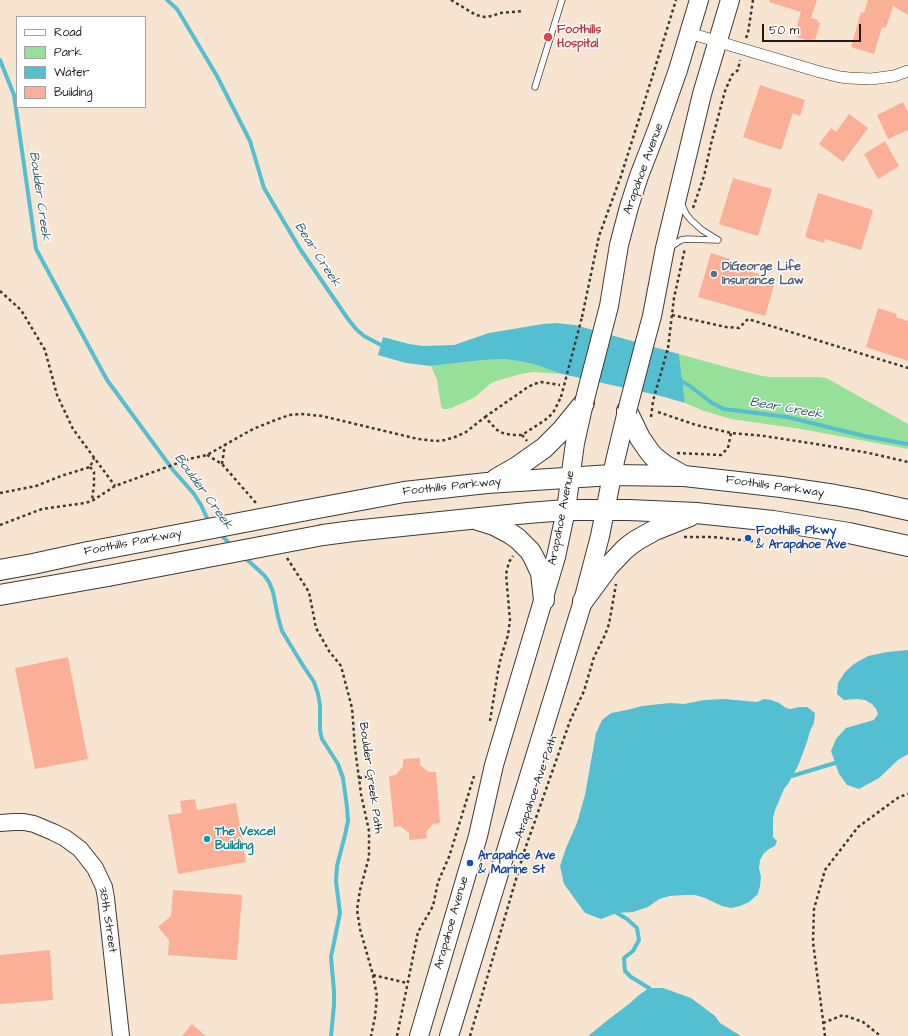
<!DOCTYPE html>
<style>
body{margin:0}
#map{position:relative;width:908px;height:1036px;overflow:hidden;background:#f8e5d1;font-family:"Architects Daughter",sans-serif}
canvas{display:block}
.legend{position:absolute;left:16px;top:16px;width:130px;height:92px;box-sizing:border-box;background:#fff;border:1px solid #a4a4a4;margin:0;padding:5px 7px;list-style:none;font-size:12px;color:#1c1c1c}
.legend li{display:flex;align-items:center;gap:8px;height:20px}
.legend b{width:20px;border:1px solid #a4a4a4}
.scale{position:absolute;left:762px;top:24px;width:99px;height:18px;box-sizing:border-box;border:2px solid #1c1c1c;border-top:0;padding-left:5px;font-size:12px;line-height:14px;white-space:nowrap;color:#1c1c1c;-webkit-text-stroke:3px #fff;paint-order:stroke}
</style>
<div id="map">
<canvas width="908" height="1036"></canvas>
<ul class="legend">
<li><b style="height:5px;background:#fff"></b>Road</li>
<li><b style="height:11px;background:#97e09a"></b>Park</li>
<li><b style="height:11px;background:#54bfd0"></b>Water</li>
<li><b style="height:11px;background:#faaf96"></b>Building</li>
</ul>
<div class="scale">50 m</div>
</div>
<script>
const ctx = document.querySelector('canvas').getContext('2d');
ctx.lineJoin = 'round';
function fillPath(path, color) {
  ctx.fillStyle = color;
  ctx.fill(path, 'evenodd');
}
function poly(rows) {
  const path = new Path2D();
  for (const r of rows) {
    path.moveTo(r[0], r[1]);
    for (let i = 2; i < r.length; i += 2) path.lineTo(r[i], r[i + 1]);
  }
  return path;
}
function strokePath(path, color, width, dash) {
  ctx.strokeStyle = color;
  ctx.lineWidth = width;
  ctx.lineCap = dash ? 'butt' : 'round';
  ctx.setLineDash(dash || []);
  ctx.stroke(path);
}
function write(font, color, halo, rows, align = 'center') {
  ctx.font = font + ' "Architects Daughter",sans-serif';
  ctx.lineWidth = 3;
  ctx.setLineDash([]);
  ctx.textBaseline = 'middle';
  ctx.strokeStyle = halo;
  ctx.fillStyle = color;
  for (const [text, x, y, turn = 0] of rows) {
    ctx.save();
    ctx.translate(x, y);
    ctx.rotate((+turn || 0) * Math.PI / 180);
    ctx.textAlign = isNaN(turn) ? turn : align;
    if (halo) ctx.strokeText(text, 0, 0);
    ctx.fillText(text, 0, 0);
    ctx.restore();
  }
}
fillPath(poly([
 [679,354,726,367,762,376,771,377,818,377,826,378,832,381,908,424,908,449,801,429,731,419,704,411,685,403],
 [505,359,518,361,533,364,562,374,533,372,521,374,496,381,490,384,475,397,463,403,451,408,448,409,443,409,441,406,437,380,431,366,483,360]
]), '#97e09a');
fillPath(poly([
 [557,323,575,325,679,354,685,403,661,396,562,374,533,364,518,361,505,359,483,360,431,366,406,363,378,355,383,337,409,344,423,346,454,345,489,333,543,324],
 [908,650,908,754,898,760,879,778,859,789,847,785,839,774,831,751,836,739,846,728,874,720,878,714,876,709,872,704,865,700,857,699,844,700,837,694,838,683,845,672,854,664,868,656,887,652],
 [724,699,757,702,764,699,771,700,779,703,786,708,791,709,799,707,807,707,815,713,814,723,810,731,807,742,798,766,788,784,784,789,775,810,773,818,773,837,777,841,775,846,769,849,764,853,760,860,759,868,761,877,760,886,758,894,749,902,740,906,731,908,722,906,705,898,695,895,684,895,670,896,659,899,648,907,633,912,617,913,601,919,585,913,564,884,560,866,566,848,577,823,585,795,596,733,602,720,611,713,627,710,642,706,670,703,684,704,704,700],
 [649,988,663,988,691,998,715,1016,720,1023,741,1036,588,1036,609,1019,629,1004,639,995]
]), '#54bfd0');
strokePath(poly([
 [167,0,177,9,217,76,250,141,264,188,300,249,348,319,356,329,364,336,379,344,385,347],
 [0,60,14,95,36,249,107,380,173,470,194,494,201,505,207,518,211,523],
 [679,380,690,386,712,403,724,409,787,417,864,436,908,444],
 [219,533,232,546],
 [243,556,264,575,269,582,273,592,278,617,282,631,302,664,314,682,318,694,320,705,320,730,322,739,338,764,343,778,347,807,348,821,345,835,337,866,336,881,340,913,331,957,334,991,334,1005,331,1036],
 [792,776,835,763],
 [617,913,627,919,637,928,639,940,633,951,624,958,625,971,631,977,649,988]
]), '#54bfd0', 4);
fillPath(poly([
 [770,0,817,0,811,18,818,20,817,22,820,23,815,40,811,39,810,41,797,37,798,34,795,33,801,12,769,2],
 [868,0,908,0,908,15,893,6,886,28,882,27,874,54,851,47,861,12,864,13],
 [760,85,805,100,800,116,793,113,781,150,743,137],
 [903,102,908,113,908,130,888,139,877,115],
 [849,114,868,128,843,162,819,144,831,128,836,132],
 [885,141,899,166,878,179,864,154],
 [733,178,772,189,758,236,719,224],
 [818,193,873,210,861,250,825,239,824,243,805,237],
 [711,253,730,259,728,265,776,279,765,316,698,297],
 [878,308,897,314,896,317,908,321,908,361,866,347],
 [68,657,88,759,35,769,15,668],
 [420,758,420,765,429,772,436,772,440,823,433,824,426,832,427,838,409,840,409,833,400,826,394,827,389,776,396,775,403,766,403,759],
 [195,799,197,810,236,803,246,862,178,874,168,815,182,813,180,801],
 [173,890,242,895,237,960,168,955,169,940,158,927,171,916],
 [50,950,53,1000,0,1004,0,955],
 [192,1024,206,1036,182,1036]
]), '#faaf96');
const lane = poly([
 [535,87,562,0],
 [681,203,686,214,691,220,702,230,718,240],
 [669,248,681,240,687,239,716,240]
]);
const street = poly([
 [689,33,820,72,840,77,849,78,871,79,894,76,908,71]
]);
const secondary = poly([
 [0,823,14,822,24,822,34,824,53,832,65,838,80,849,95,868,104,887,106,898,121,1036]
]);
const primary = poly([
 [645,342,652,316,665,248,689,148,702,94,730,0],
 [589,383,609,306,619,245,629,207,639,176,658,127,678,70,699,0],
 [419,1036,478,836,494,765,556,557,566,510,575,443,584,403],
 [449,1036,583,601,600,536,615,461,627,411]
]);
const highway = poly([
 [627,411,640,438,649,451,654,457,666,466,682,475],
 [496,479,517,467,544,448,562,430,584,403],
 [302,511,404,492,487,483,612,475,684,476,738,482,781,487,835,495,863,500,908,510],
 [478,520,494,525,511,534,518,539,530,551,534,558,541,573,544,600],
 [323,535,353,531,528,513,566,510,629,510,696,513,773,521,849,533,908,546],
 [0,570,33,564,88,552],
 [0,595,108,576],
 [583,601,608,567,624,550,630,545,637,540,655,530,690,516]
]);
strokePath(lane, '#3d3a37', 7);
strokePath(street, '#3d3a37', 12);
strokePath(secondary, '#3d3a37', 18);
strokePath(primary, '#3d3a37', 20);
strokePath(highway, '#3d3a37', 22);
strokePath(poly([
 [451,0,476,15,485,17,492,16,500,13,523,11],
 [746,38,748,33,753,0],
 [693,208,704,176,711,144,725,91,732,75,738,70,740,60],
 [0,291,21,310,45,350,57,395,73,429,115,486],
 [672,315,726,327,739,328,748,319,908,368],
 [582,317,599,236,621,176,655,68,676,0],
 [668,348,674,298,685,248],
 [658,412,696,425,714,429,731,433,764,436,816,444,869,453,908,462],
 [485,417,528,387,534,384,541,382,560,385],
 [522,435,527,441],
 [677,453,721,455,728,448,731,433],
 [207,455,222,464,256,503],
 [222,464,225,444],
 [90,467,94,472,94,484,92,501],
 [0,493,36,486,61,476,90,467,94,458],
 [0,525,42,509,85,503,92,501,115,486,189,459,207,455,253,429,278,419,290,415,301,414,322,416,418,439,436,441,445,440,455,437,466,432,485,417,496,429,500,432,506,434,515,435,522,435,545,420,553,413,561,397],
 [684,537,713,537,760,542],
 [287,558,309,592,316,628,329,651,341,666,352,708,355,748,361,794,369,831,369,857,360,890,357,910,360,929,373,975,377,996,375,1017,371,1036],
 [490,721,498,671,501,657,508,635,510,620,506,574,509,562,513,556],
 [359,778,372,776],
 [373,975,407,983],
 [823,1023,843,1015,863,1022,878,1034,878,1036],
 [397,1036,418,932,433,906,438,882,449,857,474,776],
 [470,1036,524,852,570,721,584,691,594,657,605,635,609,624,616,584],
 [825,1036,813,942,814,909,825,870,858,827,899,797,908,794]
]), '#3d3a37', 2.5, [3, 3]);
strokePath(lane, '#fff', 5.5);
strokePath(street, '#fff', 11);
strokePath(secondary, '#fff', 16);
strokePath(primary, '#fff', 18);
strokePath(highway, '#fff', 20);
const primaryBridge = poly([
 [584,403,589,383],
 [627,411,645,342]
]);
const highwayBridge = poly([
 [88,552,302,511],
 [108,576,323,535]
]);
strokePath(primaryBridge, '#3d3a37', 20, []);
strokePath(highwayBridge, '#3d3a37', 22, []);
strokePath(poly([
 [561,397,582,317],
 [651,417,653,401,668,348]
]), '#3d3a37', 2.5, [3, 3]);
strokePath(primaryBridge, '#fff', 18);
strokePath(highwayBridge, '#fff', 20);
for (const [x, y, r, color] of [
 [548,37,5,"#e0444e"],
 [714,274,4,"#5c6f8a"],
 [748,538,4,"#1a4fb4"],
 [207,839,4,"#0f9aa8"],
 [470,863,4,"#1a4fb4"]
]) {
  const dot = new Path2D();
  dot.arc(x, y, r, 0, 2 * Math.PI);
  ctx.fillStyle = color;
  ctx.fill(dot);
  strokePath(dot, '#fff', 1.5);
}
write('bold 12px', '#be3a42', '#fff', [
 ["Foothills",557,30],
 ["Hospital",557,44]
], 'left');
write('12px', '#1c1c1c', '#fff', [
 ["Arapahoe Avenue",644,169,-70],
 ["Foothills Parkway",452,487,-6],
 ["Foothills Parkway",775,487,8],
 ["Arapahoe Avenue",562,518,-79],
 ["Foothills Parkway",133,543,-11],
 ["Boulder Creek Path",370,778,82],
 ["Arapahoe Ave Path",537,787,-71],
 ["38th Street",107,920,81],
 ["Arapahoe Avenue",452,923,-74]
]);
write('bold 12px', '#4e5e75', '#fff', [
 ["DiGeorge Life",722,267],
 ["Insurance Law",722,281]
], 'left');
write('bold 12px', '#164399', '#fff', [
 ["Foothills Pkwy",756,531],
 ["& Arapahoe Ave",756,545],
 ["Arapahoe Ave",478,856],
 ["& Marine St",478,870]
], 'left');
write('bold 12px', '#0d838f', '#fff', [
 ["The Vexcel",215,832],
 ["Building",215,846]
], 'left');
write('italic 13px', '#325d64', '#fff', [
 ["Boulder Creek",39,196,82],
 ["Bear Creek",317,255,57],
 ["Bear Creek",786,409,10],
 ["Boulder Creek",203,492,54]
]);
</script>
